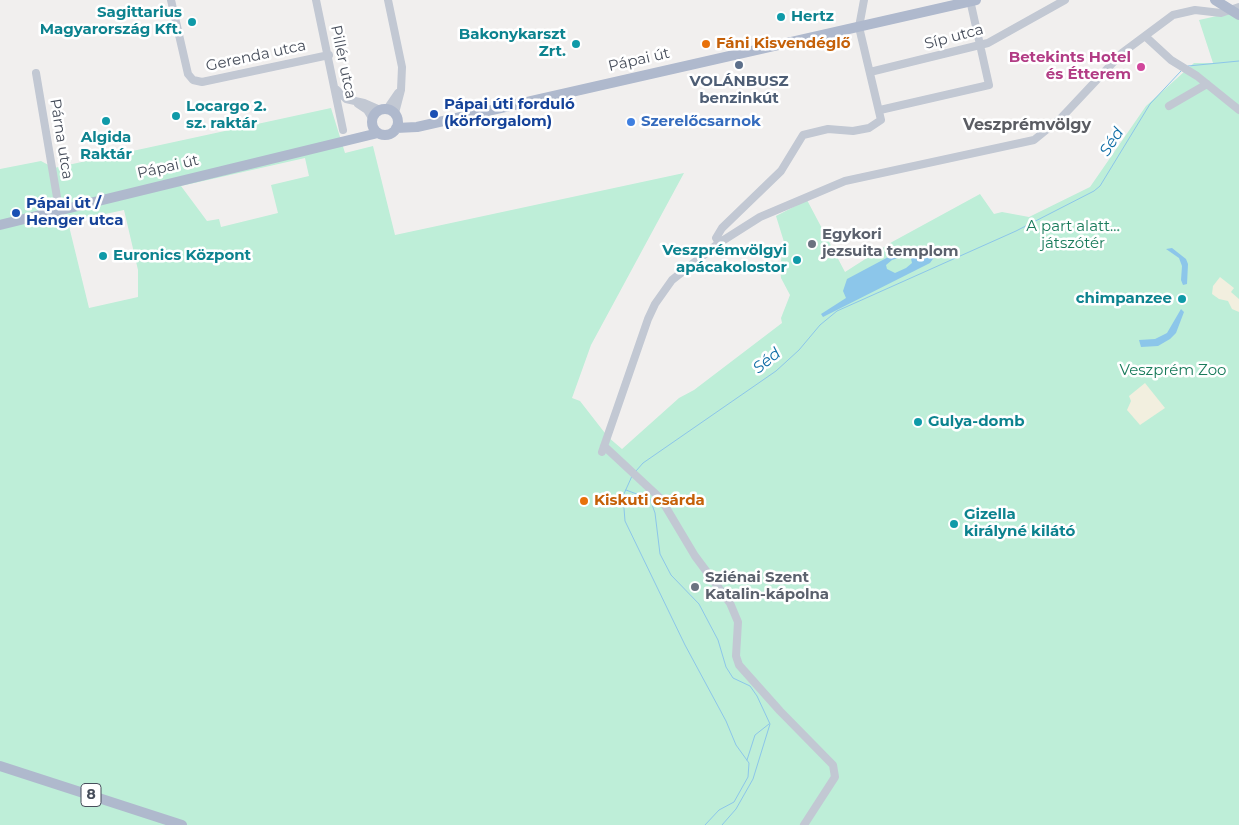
<!DOCTYPE html>
<meta charset="utf-8">
<style>
body{margin:0}
canvas{display:block;background:#f1efee}
</style>
<canvas width="1239" height="825"></canvas>
<script>
const ctx = document.querySelector('canvas').getContext('2d');
ctx.lineJoin = 'round';
function fillPath(path, color) {
  ctx.fillStyle = color;
  ctx.fill(path, 'evenodd');
}
function poly(rows) {
  const path = new Path2D();
  for (const r of rows) {
    if (r.length === 3) {
      path.moveTo(r[0] + r[2], r[1]);
      path.arc(r[0], r[1], r[2], 0, 2 * Math.PI);
      continue;
    }
    path.moveTo(r[0], r[1]);
    for (let i = 2; i < r.length; i += 2) path.lineTo(r[i], r[i + 1]);
  }
  return path;
}
function strokePath(path, color, width, dash) {
  ctx.strokeStyle = color;
  ctx.lineWidth = width;
  ctx.lineCap = dash ? 'butt' : 'round';
  ctx.setLineDash(dash || []);
  ctx.stroke(path);
}
function write(font, color, halo, rows, align = 'center') {
  ctx.font = font + ' Montserrat,sans-serif';
  ctx.lineWidth = 5;
  ctx.setLineDash([]);
  ctx.textBaseline = 'middle';
  ctx.strokeStyle = halo;
  ctx.fillStyle = color;
  for (const [text, x, y, turn = 0] of rows) {
    ctx.save();
    ctx.translate(x, y);
    ctx.rotate((+turn || 0) * Math.PI / 180);
    ctx.textAlign = isNaN(turn) ? turn : align;
    if (halo) ctx.strokeText(text, 0, 0);
    ctx.fillText(text, 0, 0);
    ctx.restore();
  }
}
fillPath(poly([
 [1239,11,1239,825,0,825,0,169,41,161,54,168,331,108,345,153,373,146,395,235,684,173,591,345,572,398,580,401,608,437,622,449,679,398,694,390,782,323,781,318,790,295,781,278,780,267,784,242,776,216,807,200,845,272,892,242,980,194,994,214,1002,212,1029,217,1090,187,1146,106,1194,63,1213,63,1199,20],
 [305,158,309,176,271,185,278,213,221,227,219,219,207,221,181,186],
 [124,210,138,270,138,297,89,308,68,222]
]), '#beeed8');
fillPath(poly([
 [1220,277,1234,288,1231,292,1239,299,1239,312,1232,309,1228,301,1219,299,1212,294,1213,286],
 [1145,383,1165,408,1140,425,1127,410,1131,401,1129,396]
]), '#f2efdf');
fillPath(poly([
 [915,246,929,246,935,256,930,263,823,317,821,314,846,298,843,291,847,279,894,254],
 [910,254,912,263,906,268,895,273,887,269,886,265,892,260],
 [1172,248,1186,259,1188,264,1187,284,1183,285,1181,280,1182,266,1179,258,1166,249],
 [1181,309,1184,312,1176,333,1170,339,1158,346,1141,347,1139,340,1155,339,1167,333]
]), '#8cc6ea');
strokePath(poly([
 [1188,66,1239,61],
 [636,471,643,463,776,371,799,350,820,325,837,311,1016,231,1094,191,1100,186,1150,104,1181,71],
 [632,476,623,496,625,521,685,645,726,721,736,745,749,763,748,777,734,802,719,810,705,825],
 [626,490,650,499,655,513,660,554,671,575,699,604,718,640,726,667,733,678,750,686,757,696,770,724,753,779,736,809,722,825],
 [747,760,755,735,769,724]
]), '#8cc6ea', 1);
strokePath(poly([
 [171,0,188,74,193,80,202,82,329,55],
 [316,0,343,130],
 [388,0,402,67,401,90,395,113],
 [1146,37,1171,60,1197,76,1239,110],
 [870,72,988,43,1065,0],
 [36,73,59,209],
 [337,90,346,99,364,103,380,110],
 [358,104,367,110,372,118],
 [1169,106,1207,84],
 [387,109,398,93],
 [880,110,989,85,970,0],
 [719,243,716,238,722,228,781,171,803,135,828,129,853,131,869,128,881,120,859,27,864,0],
 [604,446,661,499,695,556,730,603,738,622,736,656,739,665,780,711,833,765,835,777,804,825],
 [602,452,648,319,655,304,672,280,719,243,760,217,845,181,1034,140,1061,118,1122,53,1173,15,1195,10,1221,13,1239,7]
]), '#c2c8d3', 8);
strokePath(poly([
 [385,122,13],
 [396,128,417,127,976,0],
 [0,225,378,133],
 [0,766,182,825]
]), '#afb9cd', 10);
strokePath(poly([
 [1215,0,1239,15]
]), '#afb9cd', 10);
for (const [x, y, r, color] of [
 [781,17,5,"#0f9aa8"],
 [192,22,5,"#0f9aa8"],
 [576,44,5,"#0f9aa8"],
 [706,44,5,"#e8710a"],
 [739,65,5,"#5c6f8a"],
 [1141,67,5,"#d1479c"],
 [434,114,5,"#1a4fb4"],
 [176,116,5,"#0f9aa8"],
 [106,121,5,"#0f9aa8"],
 [631,122,5,"#3f7fe0"],
 [16,213,5,"#1a4fb4"],
 [812,244,5,"#6b7280"],
 [103,256,5,"#0f9aa8"],
 [797,260,5,"#0f9aa8"],
 [1182,299,5,"#0f9aa8"],
 [918,422,5,"#0f9aa8"],
 [584,501,5,"#e8710a"],
 [954,524,5,"#0f9aa8"],
 [695,587,5,"#6b7280"]
]) {
  const dot = new Path2D();
  dot.arc(x, y, r, 0, 2 * Math.PI);
  ctx.fillStyle = color;
  ctx.fill(dot);
  strokePath(dot, '#fff', 2);
}
for (const [x, y, w] of [
 [91,795,20]
]) {
  const box = new Path2D();
  box.roundRect(x - w / 2, y - 11.5, w, 23, 4);
  ctx.fillStyle = '#fff';
  ctx.fill(box);
  strokePath(box, '#474e5b', 1);
}
write('bold 14px', '#474e5b', null, [
 ["8",91,795]
]);
write('bold 15px', '#0d838f', '#fff', [
 ["Sagittarius",182,13,"right"],
 ["Magyarország Kft.",182,30,"right"],
 ["Hertz",791,17],
 ["Bakonykarszt",566,35,"right"],
 ["Zrt.",566,52,"right"],
 ["Locargo 2.",186,107],
 ["sz. raktár",186,124],
 ["Algida",106,138,"center"],
 ["Raktár",106,155,"center"],
 ["Veszprémvölgyi",787,251,"right"],
 ["apácakolostor",787,268,"right"],
 ["Euronics Központ",113,256],
 ["chimpanzee",1172,299,"right"],
 ["Gulya-domb",928,422],
 ["Gizella",964,515],
 ["királyné kilátó",964,532]
], 'left');
write('15px', '#474e5b', '#fff', [
 ["Síp utca",954,37,-15],
 ["Gerenda utca",256,56,-12],
 ["Pápai út",639,60,-13],
 ["Pillér utca",343,62,78],
 ["Párna utca",61,139,81],
 ["Pápai út",168,167,-13]
]);
write('bold 15px', '#c56008', '#fff', [
 ["Fáni Kisvendéglő",716,44],
 ["Kiskuti csárda",594,501]
], 'left');
write('bold 15px', '#b23c85', '#fff', [
 ["Betekints Hotel",1131,58],
 ["és Étterem",1131,75]
], 'right');
write('bold 15px', '#4e5e75', '#fff', [
 ["VOLÁNBUSZ",739,82],
 ["benzinkút",739,99]
]);
write('bold 15px', '#164399', '#fff', [
 ["Pápai úti forduló",444,105],
 ["(körforgalom)",444,122],
 ["Pápai út /",26,204],
 ["Henger utca",26,221]
], 'left');
write('bold 15px', '#366cbe', '#fff', [
 ["Szerelőcsarnok",641,122]
], 'left');
write('15px', '#197b5b', '#fff', [
 ["A part alatt...",1073,227],
 ["játszótér",1073,244],
 ["Veszprém Zoo",1173,371]
]);
write('bold 15px', '#5b616d', '#fff', [
 ["Egykori",822,235],
 ["jezsuita templom",822,252],
 ["Sziénai Szent",705,578],
 ["Katalin-kápolna",705,595]
], 'left');
write('bold 16px', '#5b5d63', '#fff', [
 ["Veszprémvölgy",1027,125]
]);
write('italic 16px', '#0f6da6', '#fff', [
 ["Séd",1112,142,-57],
 ["Séd",767,361,-39]
]);
</script>
